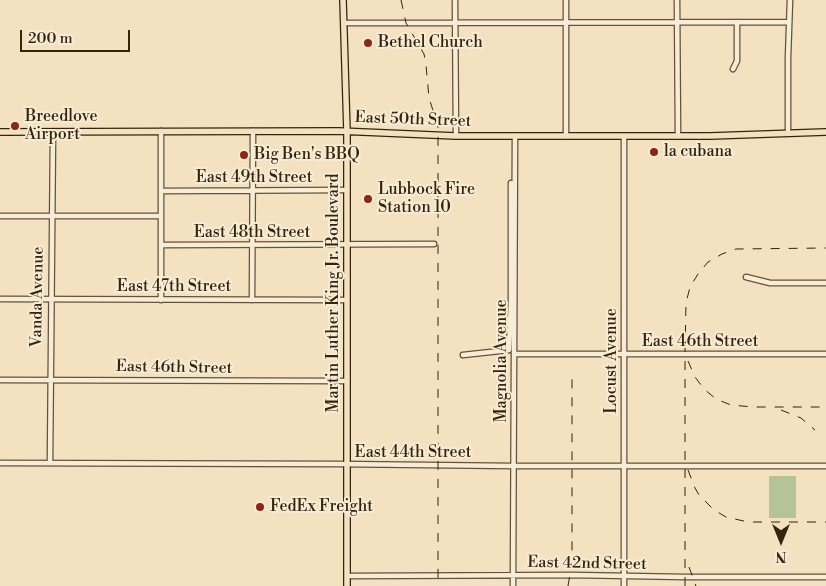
<!DOCTYPE html>
<style>
body{margin:0}
#map{position:relative;width:826px;height:586px;overflow:hidden;background:#f3e1bf;font-family:"Libre Bodoni",serif}
canvas{display:block}
.north{position:absolute;left:756px;top:516px;width:50px;height:50px;-webkit-text-stroke:4px #f7ecd5;paint-order:stroke;rotate:180deg;font-size:14px;font-weight:700;line-height:20px;text-align:center;color:#36230d}
.north::after{content:'';display:block;margin:auto;width:18px;height:22px;background:#36230d;clip-path:polygon(50% 0,100% 100%,50% 72%,0 100%)}
.scale{position:absolute;left:20px;top:30px;width:110px;height:22px;box-sizing:border-box;border:2px solid #36230d;border-top:0;padding-left:6px;font-size:15px;line-height:18px;white-space:nowrap;color:#36230d;-webkit-text-stroke:4px #f7ecd5;paint-order:stroke}
</style>
<div id="map">
<canvas width="826" height="586"></canvas>
<div class="north">N</div>
<div class="scale">200 m</div>
</div>
<script>
const ctx = document.querySelector('canvas').getContext('2d');
ctx.lineJoin = 'round';
function fillPath(path, color) {
  ctx.fillStyle = color;
  ctx.fill(path, 'evenodd');
}
function poly(rows) {
  const path = new Path2D();
  for (const r of rows) {
    path.moveTo(r[0], r[1]);
    for (let i = 2; i < r.length; i += 2) path.lineTo(r[i], r[i + 1]);
  }
  return path;
}
function strokePath(path, color, width, dash) {
  ctx.strokeStyle = color;
  ctx.lineWidth = width;
  ctx.lineCap = dash ? 'butt' : 'round';
  ctx.setLineDash(dash || []);
  ctx.stroke(path);
}
function write(font, color, halo, rows, align = 'center') {
  ctx.font = font + ' "Libre Bodoni",serif';
  ctx.lineWidth = 4;
  ctx.setLineDash([]);
  ctx.textBaseline = 'middle';
  ctx.strokeStyle = halo;
  ctx.fillStyle = color;
  for (const [text, x, y, turn = 0] of rows) {
    ctx.save();
    ctx.translate(x, y);
    ctx.rotate((+turn || 0) * Math.PI / 180);
    ctx.textAlign = isNaN(turn) ? turn : align;
    if (halo) ctx.strokeText(text, 0, 0);
    ctx.fillText(text, 0, 0);
    ctx.restore();
  }
}
fillPath(poly([
 [769,476,796,476,796,518,769,518]
]), '#b5c496');
const minor = poly([
 [455,0,456,136],
 [566,0,566,136],
 [677,0,678,136],
 [344,23,789,22],
 [733,69,737,61,737,22],
 [161,131,161,300],
 [788,133,788,58,790,0],
 [624,136,624,586],
 [161,191,347,190],
 [0,216,161,216],
 [161,245,434,244],
 [746,277,770,283,826,283],
 [0,299,347,300],
 [252,300,253,131],
 [514,354,826,354],
 [463,355,509,350,511,301,511,183],
 [0,380,347,381],
 [0,463,339,464,513,466,826,466],
 [50,463,53,132],
 [347,576,572,575,685,577,826,577],
 [513,586,515,136]
]);
const major = poly([
 [343,0,347,132,347,586],
 [0,132,339,131,456,136,710,136,826,132]
]);
strokePath(minor, '#65523a', 7);
strokePath(major, '#36230d', 8);
strokePath(minor, '#f7ecd5', 4.5);
strokePath(major, '#f3e1bf', 5.5);
strokePath(poly([
 [401,0,406,23,424,54,426,65,429,98,438,126,438,586],
 [688,361,695,377,704,389,716,399,731,405,753,407,826,407],
 [781,410,801,418,815,430],
 [688,470,695,488,699,495,714,510,726,517,748,522,826,522],
 [689,567,696,586],
 [568,586,572,563,572,371],
 [685,586,685,354,686,303,690,287,698,274,708,262,722,254,736,249,826,248]
]), '#36230d', 1, [9, 9]);
for (const [x, y, r, color] of [
 [368,43,5,"#8f2418"],
 [15,126,5,"#8f2418"],
 [654,152,5,"#8f2418"],
 [244,155,5,"#8f2418"],
 [368,199,5,"#8f2418"],
 [260,507,5,"#8f2418"]
]) {
  const dot = new Path2D();
  dot.arc(x, y, r, 0, 2 * Math.PI);
  ctx.fillStyle = color;
  ctx.fill(dot);
  strokePath(dot, '#f7ecd5', 2);
}
write('16px', '#36230d', '#f7ecd5', [
 ["Bethel Church",378,43],
 ["Breedlove",25,117],
 ["Airport",25,135],
 ["la cubana",664,152],
 ["Big Ben's BBQ",254,155],
 ["Lubbock Fire",378,190],
 ["Station 10",378,208],
 ["FedEx Freight",270,507]
], 'left');
write('16px', '#36230d', '#f7ecd5', [
 ["East 50th Street",413,120,2],
 ["East 49th Street",254,178],
 ["East 48th Street",252,233],
 ["East 47th Street",174,287],
 ["Martin Luther King Jr. Boulevard",334,293,-90],
 ["Vanda Avenue",38,297,-89],
 ["East 46th Street",700,342],
 ["Magnolia Avenue",502,361,-90],
 ["Locust Avenue",612,361,-90],
 ["East 46th Street",174,368,1],
 ["East 44th Street",413,453],
 ["East 42nd Street",587,564,1]
]);
</script>
